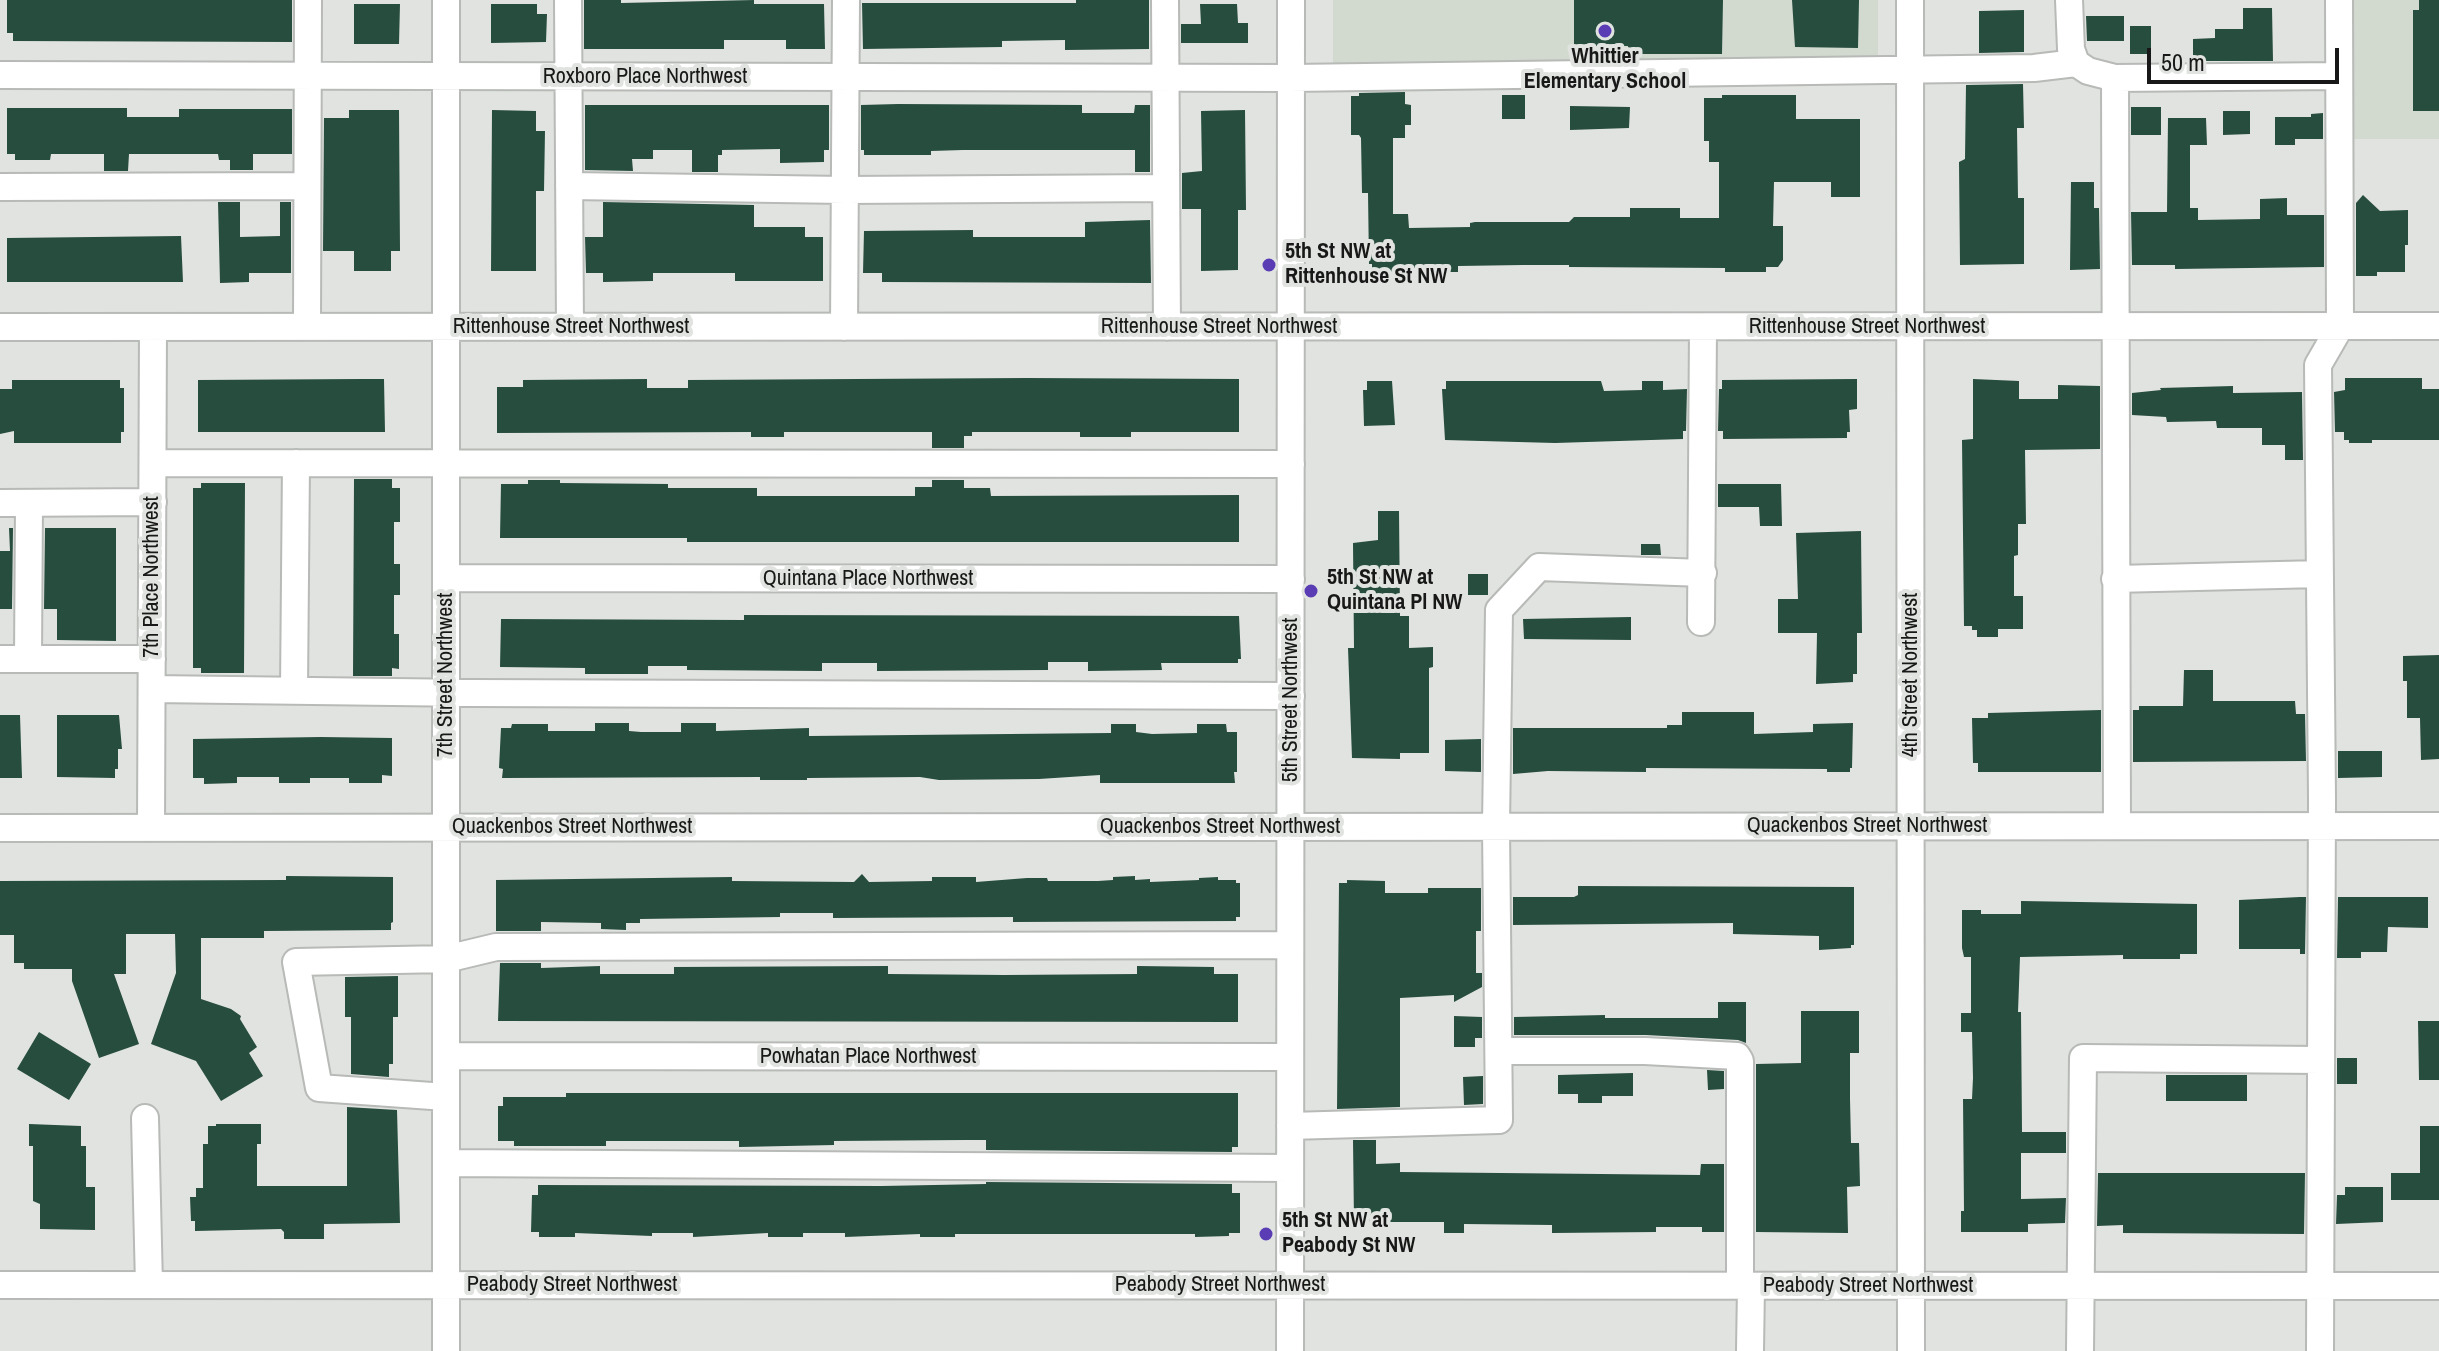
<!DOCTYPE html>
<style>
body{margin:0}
#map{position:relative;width:2439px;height:1351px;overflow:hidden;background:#e0e3df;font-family:"Archivo Narrow",sans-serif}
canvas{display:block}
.scale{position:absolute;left:2147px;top:48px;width:192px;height:36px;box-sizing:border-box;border:4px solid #171817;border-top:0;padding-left:10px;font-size:24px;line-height:28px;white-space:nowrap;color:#171817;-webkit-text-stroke:6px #e0e3df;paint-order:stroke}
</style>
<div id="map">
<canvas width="2439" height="1351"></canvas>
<div class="scale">50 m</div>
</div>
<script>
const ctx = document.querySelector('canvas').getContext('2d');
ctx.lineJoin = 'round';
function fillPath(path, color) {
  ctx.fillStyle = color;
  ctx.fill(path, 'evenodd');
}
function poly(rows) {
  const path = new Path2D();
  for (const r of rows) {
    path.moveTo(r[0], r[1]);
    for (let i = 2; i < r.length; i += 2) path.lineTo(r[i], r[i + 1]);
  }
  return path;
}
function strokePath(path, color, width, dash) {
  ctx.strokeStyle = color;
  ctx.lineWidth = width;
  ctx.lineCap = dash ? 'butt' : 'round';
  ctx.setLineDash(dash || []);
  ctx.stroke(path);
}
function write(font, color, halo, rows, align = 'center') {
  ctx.font = font + ' "Archivo Narrow",sans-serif';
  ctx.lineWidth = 8;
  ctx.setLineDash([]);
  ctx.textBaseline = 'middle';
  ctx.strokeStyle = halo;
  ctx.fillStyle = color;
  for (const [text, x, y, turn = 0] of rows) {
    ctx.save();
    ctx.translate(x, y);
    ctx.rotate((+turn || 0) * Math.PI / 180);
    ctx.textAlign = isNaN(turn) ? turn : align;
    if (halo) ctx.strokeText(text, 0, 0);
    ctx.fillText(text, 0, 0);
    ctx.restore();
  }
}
fillPath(poly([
 [1333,0,1878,0,1878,61,1333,63],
 [2350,0,2439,0,2439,139,2350,139]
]), '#d2d9cf');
fillPath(poly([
 [7,0,292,0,292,42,13,41,13,33,7,33],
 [584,0,621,0,621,3,754,0,754,4,824,4,825,49,786,49,786,40,724,40,724,49,584,49],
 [1076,0,1149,0,1149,49,1065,50,1065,40,1002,41,1002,47,863,49,862,3,1076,3],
 [1574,0,1723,0,1722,54,1628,54,1628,46,1574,46],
 [1792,0,1859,0,1858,48,1795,47],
 [2419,0,2439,0,2439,111,2413,111,2413,10,2419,10],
 [354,4,400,4,399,44,354,44],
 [491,4,537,4,537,14,547,14,546,42,491,43],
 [1200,4,1237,4,1238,23,1248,23,1248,43,1181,43,1181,24,1201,24],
 [2243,8,2272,8,2273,61,2193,61,2193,39,2215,38,2215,29,2243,29],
 [2024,10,2024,52,1979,53,1979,11],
 [2086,16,2124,16,2124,41,2087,41],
 [2130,26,2151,26,2151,54,2130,54],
 [2023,84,2024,128,2017,128,2018,198,2024,198,2024,264,1960,265,1959,162,1965,159,1966,85],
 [1405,92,1405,104,1411,105,1411,125,1405,125,1405,138,1393,138,1393,214,1408,214,1409,228,1470,227,1470,223,1475,222,1569,222,1574,217,1630,217,1630,208,1680,208,1680,218,1719,218,1719,162,1709,162,1709,141,1704,141,1704,98,1722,98,1722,95,1796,95,1796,119,1860,119,1860,197,1831,197,1831,182,1774,182,1773,226,1783,226,1783,260,1778,267,1766,267,1766,272,1725,272,1725,268,1569,267,1569,265,1523,265,1458,266,1458,272,1372,272,1372,264,1369,264,1368,193,1362,193,1361,138,1359,135,1351,135,1351,96,1359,96,1359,93],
 [1502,95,1525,95,1525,119,1502,119],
 [898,104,1082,105,1082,113,1134,113,1135,105,1150,105,1150,172,1135,172,1135,150,963,150,931,151,931,155,864,155,864,150,861,150,861,105],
 [585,105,829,105,829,150,824,150,824,162,780,163,780,149,722,150,722,155,718,155,718,172,692,172,692,150,653,150,653,159,632,159,633,171,585,170],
 [1570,106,1630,107,1629,128,1570,130],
 [2131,107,2161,107,2161,135,2131,135],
 [7,108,127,108,127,117,179,117,179,109,292,109,292,154,253,154,253,170,230,170,230,160,219,160,218,154,129,154,128,171,104,171,104,154,51,154,50,160,15,160,15,154,7,154],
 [349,110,399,110,400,251,391,251,391,271,354,271,354,251,323,251,324,118,349,118],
 [492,110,536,111,536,131,545,131,544,191,536,191,536,271,491,271],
 [1245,110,1246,210,1238,210,1238,270,1201,271,1201,209,1182,209,1182,173,1202,171,1201,111],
 [2223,111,2250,111,2250,134,2223,135],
 [2323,113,2323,139,2295,139,2295,145,2275,145,2275,117,2311,117,2311,114],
 [2168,118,2206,118,2207,145,2190,145,2190,208,2198,208,2198,220,2260,219,2260,199,2287,198,2287,215,2324,215,2324,267,2175,269,2175,265,2132,265,2131,212,2167,212],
 [2071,182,2094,182,2094,208,2099,208,2100,269,2070,270],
 [2363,195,2380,211,2408,210,2408,245,2405,245,2405,272,2377,272,2377,276,2356,276,2356,203],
 [218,202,240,202,240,237,280,236,280,202,291,202,291,273,249,273,249,282,220,283],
 [603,202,754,205,754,227,805,227,805,237,823,237,823,281,735,281,735,273,653,273,653,281,603,282,603,273,586,273,585,237,603,237],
 [1150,220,1151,283,882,282,882,273,863,273,864,231,973,230,973,237,1085,237,1085,222],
 [181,236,183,282,7,282,7,238],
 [1027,378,1239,379,1239,432,1131,432,1131,437,1080,437,1080,432,972,432,972,436,964,436,964,448,932,448,932,432,784,432,784,437,751,437,751,432,497,433,497,387,523,387,523,380,647,379,647,388,688,388,688,380],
 [2345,378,2422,378,2422,389,2439,389,2439,440,2372,440,2372,443,2349,443,2349,440,2344,440,2344,432,2335,432,2334,392,2345,390],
 [361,379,384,379,385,432,198,432,198,380],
 [1857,379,1857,409,1849,410,1850,432,1847,432,1847,438,1723,439,1723,431,1718,431,1719,389,1722,389,1722,380],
 [1973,379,2019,381,2019,399,2058,399,2058,385,2100,386,2100,449,2025,450,2026,524,2018,524,2018,555,2014,556,2014,596,2023,596,2023,629,1998,629,1998,637,1977,637,1977,630,1972,630,1972,626,1964,626,1962,440,1973,439],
 [12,380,120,380,120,388,124,388,124,432,121,432,121,443,14,443,14,431,0,434,0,389,12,389],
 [1367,381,1392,381,1395,425,1364,426,1363,390,1367,390],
 [1446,381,1601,381,1604,391,1642,390,1642,381,1663,381,1663,390,1687,389,1686,431,1683,431,1683,439,1555,443,1445,440,1442,389,1446,389],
 [2233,386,2233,393,2302,392,2303,460,2285,460,2285,445,2262,445,2262,428,2217,428,2216,421,2167,422,2166,417,2132,415,2132,393,2161,390,2160,388],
 [354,479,392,479,392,488,400,488,400,522,394,522,394,564,400,564,400,595,394,595,394,634,399,634,399,669,392,668,392,676,353,676],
 [528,480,560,480,560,483,668,484,668,488,757,488,757,496,915,496,915,487,932,487,932,480,964,480,964,488,990,488,991,496,1239,495,1239,542,687,542,687,538,500,538,501,484,528,484],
 [201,483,245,483,244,673,201,673,201,668,193,668,193,488,201,488],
 [1718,484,1781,484,1782,526,1760,526,1759,507,1718,507],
 [1378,511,1399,511,1400,616,1409,616,1409,648,1433,647,1433,667,1429,668,1429,753,1400,753,1400,759,1352,758,1348,648,1354,648,1353,543,1378,540],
 [9,528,13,528,12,609,0,609,0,551,10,551],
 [45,528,116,528,116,641,57,640,57,609,44,609],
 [1861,531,1862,633,1857,633,1857,674,1853,674,1853,682,1816,684,1817,633,1778,633,1778,599,1798,599,1796,533],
 [1641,544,1660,544,1661,555,1641,555],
 [1468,574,1488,574,1488,595,1468,595],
 [744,615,1239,616,1241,659,1238,659,1238,663,1161,663,1162,670,1088,671,1088,662,1048,662,1048,670,877,671,877,663,822,663,822,671,687,670,687,666,648,666,648,674,585,674,585,668,500,667,501,619,744,620],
 [1631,617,1631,640,1524,639,1523,619],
 [2439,655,2439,759,2421,760,2420,718,2407,718,2407,681,2403,681,2403,656],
 [2184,670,2213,670,2213,701,2295,701,2296,714,2305,714,2306,761,2133,762,2133,710,2139,710,2139,706,2183,706],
 [2101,710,2101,772,1978,772,1978,763,1973,763,1972,718,1988,718,1988,713],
 [1682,712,1754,712,1754,734,1813,732,1813,724,1853,723,1852,768,1850,768,1850,772,1827,772,1827,769,1646,768,1646,772,1548,771,1513,774,1513,728,1667,728,1667,725,1682,725],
 [0,715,20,715,22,778,0,778],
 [57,715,119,715,122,749,118,749,118,769,115,769,115,778,57,777],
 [595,723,629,723,629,731,641,732,681,732,681,723,716,723,716,731,809,728,809,736,1111,733,1111,724,1136,724,1136,732,1152,734,1197,733,1197,724,1226,724,1227,732,1237,732,1237,772,1234,772,1235,783,1100,783,1100,775,1039,779,939,780,920,777,807,778,807,780,760,780,760,777,502,778,503,769,499,768,501,728,511,728,512,724,548,724,548,731,595,731],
 [321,737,392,738,392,776,382,775,382,783,349,783,349,778,310,778,310,783,279,783,279,777,237,777,237,783,204,784,204,778,193,778,193,739],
 [1481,739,1481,772,1445,771,1445,740],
 [2338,751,2382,751,2382,777,2338,778],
 [862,874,869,882,932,881,932,877,976,877,976,882,1027,878,1047,878,1048,881,1098,881,1113,880,1113,877,1135,876,1135,880,1150,879,1150,882,1199,880,1199,878,1218,877,1218,880,1236,880,1236,883,1240,883,1240,917,1236,917,1236,921,1013,922,1013,917,833,918,833,913,780,913,780,917,640,919,640,923,626,923,626,930,601,929,601,923,541,922,541,931,496,931,496,880,732,877,732,881,854,882],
 [286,876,393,877,393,922,391,923,391,930,264,931,264,938,201,938,201,999,231,1009,241,1016,240,1019,257,1047,249,1053,263,1076,221,1101,196,1061,151,1044,176,973,175,934,126,934,126,974,114,974,139,1044,99,1058,72,981,72,969,24,969,24,963,14,963,14,935,0,935,0,881,286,880],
 [1347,880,1385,881,1385,893,1428,893,1428,888,1481,888,1481,931,1476,931,1476,973,1482,973,1482,987,1454,1002,1454,995,1400,998,1400,1107,1337,1109,1339,883,1347,883],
 [1578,886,1854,887,1854,945,1851,945,1851,948,1819,950,1819,936,1733,934,1733,923,1513,925,1513,897,1574,897,1578,895],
 [2300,897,2306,897,2305,954,2300,954,2300,949,2239,949,2239,900],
 [2338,897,2428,897,2428,928,2388,927,2387,952,2361,952,2361,958,2337,958],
 [2021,901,2197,904,2197,954,2180,954,2180,959,2123,959,2123,955,2020,957,2018,1012,2021,1012,2022,1132,2066,1132,2066,1153,2021,1153,2021,1199,2066,1198,2065,1223,2028,1224,2028,1232,1961,1232,1961,1211,1964,1211,1963,1099,1972,1099,1973,1078,1972,1032,1961,1032,1961,1013,1971,1013,1971,957,1964,957,1962,948,1962,910,1981,910,1981,914,2021,914],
 [500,963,541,963,541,968,600,966,600,974,674,974,674,967,888,966,888,974,1005,975,1137,974,1137,966,1214,967,1214,974,1238,974,1238,1022,498,1021],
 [398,976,398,1017,393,1017,393,1064,389,1064,389,1077,351,1074,351,1017,345,1017,345,977],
 [1718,1002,1746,1002,1746,1043,1738,1040,1646,1035,1514,1035,1514,1017,1605,1015,1605,1018,1718,1018],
 [1801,1011,1859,1011,1859,1053,1850,1053,1850,1099,1851,1143,1859,1143,1860,1186,1847,1187,1848,1233,1756,1232,1756,1064,1801,1063],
 [1454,1016,1482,1017,1482,1038,1475,1038,1475,1047,1454,1047],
 [2418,1021,2439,1021,2439,1080,2419,1080],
 [39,1032,91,1064,69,1100,17,1069],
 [2337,1058,2357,1058,2357,1084,2337,1084],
 [1707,1070,1724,1071,1724,1089,1708,1090],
 [1633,1073,1633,1096,1602,1096,1602,1103,1578,1103,1578,1094,1558,1094,1558,1075],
 [2166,1075,2247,1075,2247,1101,2166,1101],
 [1483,1076,1483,1104,1464,1105,1463,1077],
 [566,1093,1238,1093,1238,1147,1232,1147,1232,1152,986,1150,986,1140,965,1140,834,1141,834,1145,739,1147,739,1141,606,1141,606,1146,514,1146,514,1141,498,1141,498,1106,503,1106,503,1097,566,1097],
 [347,1107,397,1110,400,1223,324,1224,324,1239,284,1239,284,1232,281,1229,195,1231,195,1221,191,1221,190,1197,196,1197,196,1188,203,1188,203,1144,208,1144,208,1126,216,1126,216,1124,261,1124,261,1144,257,1144,257,1186,347,1186],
 [29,1124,81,1126,81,1146,86,1146,86,1187,95,1187,95,1230,40,1229,40,1204,33,1201,33,1146,29,1146],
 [2420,1126,2439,1126,2439,1200,2391,1200,2391,1173,2420,1173],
 [1353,1140,1376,1140,1376,1164,1400,1163,1400,1172,1700,1175,1701,1164,1724,1164,1724,1232,1702,1232,1702,1227,1656,1227,1656,1232,1552,1233,1552,1225,1464,1224,1464,1233,1444,1233,1444,1222,1354,1222],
 [2098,1173,2305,1173,2304,1234,2123,1233,2123,1225,2097,1226],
 [986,1182,1232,1184,1232,1193,1240,1193,1240,1233,1229,1233,1229,1236,1195,1237,1195,1234,955,1234,955,1237,920,1237,920,1234,845,1237,845,1233,803,1233,803,1237,768,1237,768,1233,693,1237,693,1233,652,1233,652,1236,575,1233,575,1237,539,1237,539,1232,531,1232,532,1195,538,1195,538,1185,882,1186,986,1184],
 [2345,1187,2383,1187,2383,1222,2336,1224,2337,1195,2345,1195]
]), '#274d3f');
const minor = poly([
 [446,0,446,1351],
 [568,0,570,327],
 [1165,0,1167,327],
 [1910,0,1911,1351],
 [2069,0,2071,49,2076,63,2088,71,2115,78,2338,76],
 [0,75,1291,78,2034,68,2076,63],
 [2115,78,2117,826],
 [569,186,845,190,1166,188],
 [0,187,307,186],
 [0,327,2439,326],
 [307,327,308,0],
 [844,327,846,0],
 [153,463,1291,464],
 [0,503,153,502],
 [446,578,1291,579],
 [2115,579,2320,574],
 [1701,622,1703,327],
 [0,659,152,659],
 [28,659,29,503],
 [152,689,473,693,1291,696],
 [294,690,296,463],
 [0,828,2439,826],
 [151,828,153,327],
 [1499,1051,1645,1051,1737,1056,1740,1061,1740,1286],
 [446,1056,1290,1057],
 [446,1097,319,1088,296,962,446,959,496,947,1290,945],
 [145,1118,149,1285],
 [1290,1126,1499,1120,1496,827,1499,610,1539,567,1703,573],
 [446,1163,1290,1168],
 [0,1285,2439,1286],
 [1290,1351,1291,0],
 [1750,1351,1751,1286],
 [2080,1351,2083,1058,2321,1060],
 [2320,1351,2322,798,2318,365,2340,327,2339,0]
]);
strokePath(minor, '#b7bab6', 30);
strokePath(minor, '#fff', 26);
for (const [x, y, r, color] of [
 [1605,31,8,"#5a3db5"],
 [1269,265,8,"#5a3db5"],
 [1311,591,8,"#5a3db5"],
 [1266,1234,8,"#5a3db5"]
]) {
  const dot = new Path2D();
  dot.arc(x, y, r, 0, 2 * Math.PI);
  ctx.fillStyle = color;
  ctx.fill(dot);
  strokePath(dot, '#e0e3df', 3);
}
write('bold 22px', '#171817', '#e0e3df', [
 ["Whittier",1605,57,"center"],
 ["Elementary School",1605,82,"center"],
 ["5th St NW at",1285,252],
 ["Rittenhouse St NW",1285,277],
 ["5th St NW at",1327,578],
 ["Quintana Pl NW",1327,603],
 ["5th St NW at",1282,1221],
 ["Peabody St NW",1282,1246]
], 'left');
write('22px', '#171817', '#e0e3df', [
 ["Roxboro Place Northwest",645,77],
 ["Rittenhouse Street Northwest",571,327],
 ["Rittenhouse Street Northwest",1219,327],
 ["Rittenhouse Street Northwest",1867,327],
 ["7th Place Northwest",152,577,-90],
 ["Quintana Place Northwest",868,579],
 ["7th Street Northwest",446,675,-90],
 ["4th Street Northwest",1911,675,-90],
 ["5th Street Northwest",1291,700,-90],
 ["Quackenbos Street Northwest",1867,826],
 ["Quackenbos Street Northwest",572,827],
 ["Quackenbos Street Northwest",1220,827],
 ["Powhatan Place Northwest",868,1057],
 ["Peabody Street Northwest",572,1285],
 ["Peabody Street Northwest",1220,1285],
 ["Peabody Street Northwest",1868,1286]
]);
</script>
